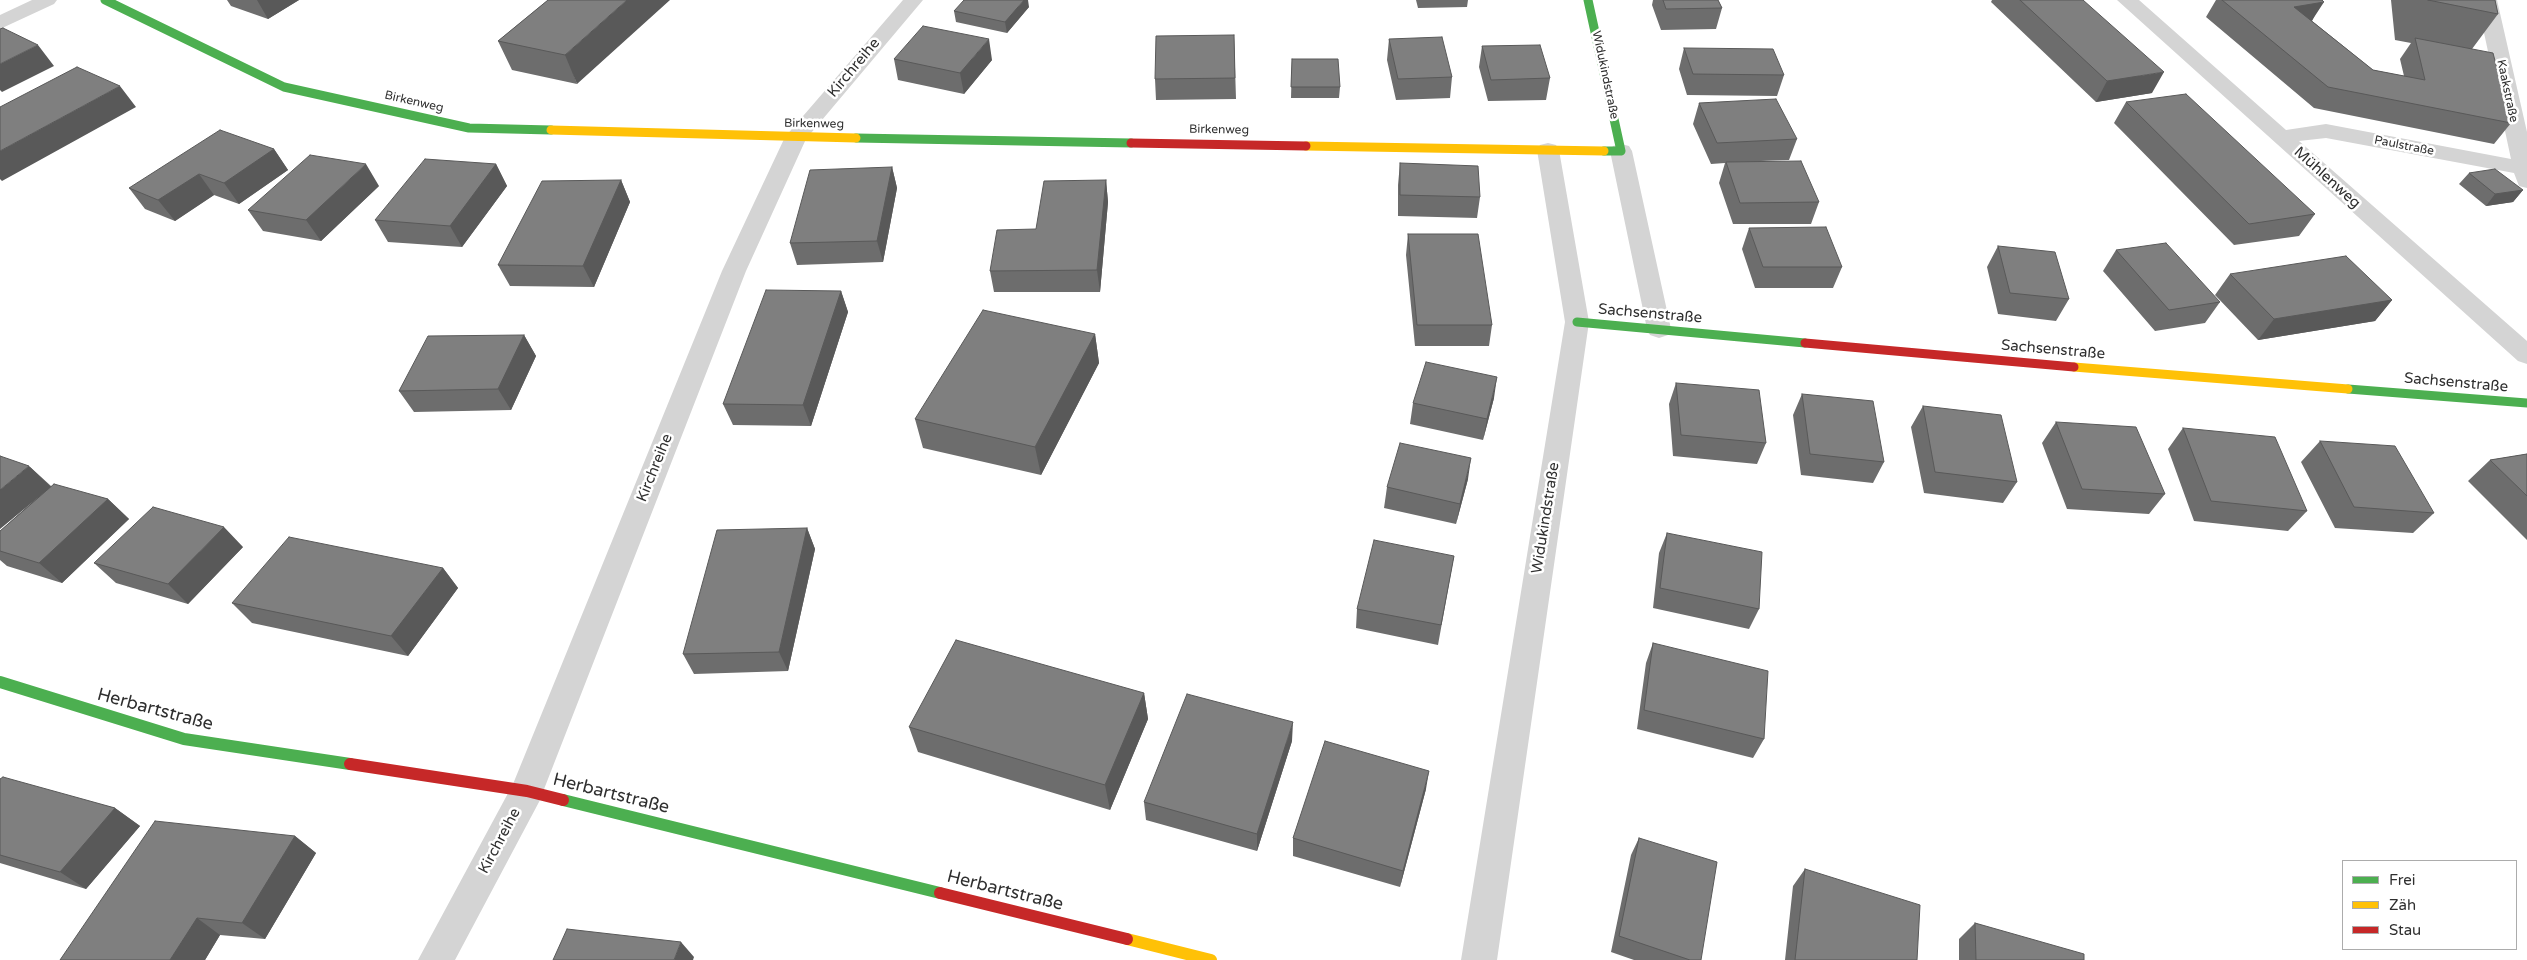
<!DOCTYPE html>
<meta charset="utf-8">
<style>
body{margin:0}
#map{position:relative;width:2527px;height:960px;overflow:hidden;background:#fff;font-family:"Varela Round",sans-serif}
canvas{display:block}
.legend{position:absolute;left:2342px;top:860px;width:175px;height:90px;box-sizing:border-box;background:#fff;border:1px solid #acacac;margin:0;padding:6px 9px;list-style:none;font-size:15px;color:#2f2f2f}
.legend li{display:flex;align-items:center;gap:10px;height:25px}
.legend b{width:25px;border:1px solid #acacac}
</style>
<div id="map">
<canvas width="2527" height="960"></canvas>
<ul class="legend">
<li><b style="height:6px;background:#4caf50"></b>Frei</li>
<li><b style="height:6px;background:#ffc107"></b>Zäh</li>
<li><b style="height:6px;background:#c62828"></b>Stau</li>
</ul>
</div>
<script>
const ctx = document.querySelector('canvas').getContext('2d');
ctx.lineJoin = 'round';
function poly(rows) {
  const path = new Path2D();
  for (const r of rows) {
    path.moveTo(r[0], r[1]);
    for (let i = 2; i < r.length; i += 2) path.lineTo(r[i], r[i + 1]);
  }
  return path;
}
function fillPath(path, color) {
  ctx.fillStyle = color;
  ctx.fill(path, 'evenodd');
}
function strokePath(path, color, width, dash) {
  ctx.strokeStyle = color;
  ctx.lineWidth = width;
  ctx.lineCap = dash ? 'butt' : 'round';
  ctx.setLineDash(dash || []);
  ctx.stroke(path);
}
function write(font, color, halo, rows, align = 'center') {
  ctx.font = font + ' "Varela Round",sans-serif';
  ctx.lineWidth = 5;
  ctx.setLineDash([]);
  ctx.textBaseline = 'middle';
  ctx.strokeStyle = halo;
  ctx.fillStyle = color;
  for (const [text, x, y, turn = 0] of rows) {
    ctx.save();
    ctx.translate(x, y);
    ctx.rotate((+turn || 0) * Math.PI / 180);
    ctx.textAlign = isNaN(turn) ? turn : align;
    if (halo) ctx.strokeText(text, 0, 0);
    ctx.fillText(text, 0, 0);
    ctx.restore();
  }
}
fillPath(poly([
 [32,0,57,0,54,4,0,29,0,15,32,0],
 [903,0,923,0,806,139,746,271,539,802,455,960,418,960,513,784,722,271,785,137,903,0],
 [2117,0,2139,0,2286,130,2326,124,2511,159,2477,0,2497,0,2527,132,2527,188,2519,186,2514,173,2326,138,2299,141,2527,341,2527,364,2518,361,2117,0],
 [1548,143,1556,145,1559,150,1589,322,1497,960,1461,960,1565,322,1537,150,1540,145,1548,143],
 [1621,144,1629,146,1632,151,1671,329,1668,335,1659,338,1650,335,1647,329,1610,151,1613,146,1621,144]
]), '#d4d4d4');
strokePath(poly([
 [105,0,284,87,469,128,551,130],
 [1588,0,1621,151,1604,151],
 [856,138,1131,143],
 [1577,322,1805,343],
 [2348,389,2527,403]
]), '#4caf50', 9);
strokePath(poly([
 [0,682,184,739,350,764],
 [563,800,940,893]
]), '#4caf50', 12);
strokePath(poly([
 [551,130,856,138],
 [1306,146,1604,151],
 [2074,367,2348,389]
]), '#ffc107', 9);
strokePath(poly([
 [1127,939,1211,960]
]), '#ffc107', 12);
strokePath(poly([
 [1131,143,1306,146],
 [1805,343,2074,367]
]), '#c62828', 9);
strokePath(poly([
 [350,764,527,791,563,800],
 [940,893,1127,939]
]), '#c62828', 12);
fillPath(poly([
 [227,0,299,0,268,19,231,6],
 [548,0,577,84,512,70,498,41],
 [1416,0,1468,0,1467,7,1418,8],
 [1653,0,1718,0,1722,8,1716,29,1661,30,1652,5],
 [1992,0,2083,0,2152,93,2096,102,1991,2],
 [2216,0,2322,0,2312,21,2373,70,2404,76,2400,59,2411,43,2395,40,2391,0,2495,0,2498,14,2472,49,2511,123,2494,144,2314,108,2206,17],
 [1029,7,1007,33,956,22,954,11],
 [1234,35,1236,99,1156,100,1155,79],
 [1389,39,1452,77,1450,98,1396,100,1387,60],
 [1482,46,1550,78,1546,100,1488,101,1479,67],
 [1684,48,1784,75,1777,96,1687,95,1679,69],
 [894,59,992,60,964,94,898,80],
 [1292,59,1340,87,1339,98,1291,98],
 [2126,102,2315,214,2299,236,2234,245,2114,123],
 [1699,103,1797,139,1789,160,1761,161,1819,202,1811,224,1733,224,1719,183,1725,163,1711,164,1693,124],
 [274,149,288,170,239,204,214,195,175,221,145,209,129,188],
 [1400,163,1480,197,1477,218,1398,216,1398,185],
 [496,164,507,186,462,247,388,242,375,220],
 [892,167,897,188,883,262,797,265,790,243],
 [2469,173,2523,190,2513,202,2486,206,2459,184],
 [621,180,630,202,594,287,510,286,498,265],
 [1106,180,1108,202,1100,292,994,292,990,271,1036,229],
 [379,186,321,241,263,231,248,210],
 [1749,228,1842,267,1833,288,1755,288,1742,249],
 [1408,234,1492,325,1489,346,1415,346,1406,255],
 [1998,246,2069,299,2056,321,1998,314,1987,267],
 [2116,250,2220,302,2205,323,2155,331,2103,271],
 [2230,274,2392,300,2375,321,2258,340,2215,295],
 [841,291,848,312,811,426,733,425,723,404],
 [1095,334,1099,363,1041,475,923,448,915,419],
 [524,335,536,356,511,410,414,412,399,391],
 [1676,383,1766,443,1757,464,1673,456,1669,404],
 [1802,394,1884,462,1873,483,1801,475,1793,415],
 [1494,398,1483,440,1410,424,1413,403],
 [1923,406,2017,482,2003,503,1924,493,1911,427],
 [2056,422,2165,494,2149,514,2067,509,2042,443],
 [2183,428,2307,511,2288,531,2194,521,2168,449],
 [2320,441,2434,513,2413,533,2335,528,2301,462],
 [2527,454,2527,540,2468,481,2490,460],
 [29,466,51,486,108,499,129,519,62,583,7,566,0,560,0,531,46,490],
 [1468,479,1456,524,1384,508,1387,487],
 [807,528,815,549,788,671,694,674,683,654],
 [1667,533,1759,609,1749,629,1653,608,1659,553],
 [243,547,188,604,116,583,94,563],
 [1454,556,1438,645,1356,628,1357,609],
 [443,568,458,588,408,656,252,623,232,603],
 [1653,643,1764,739,1753,758,1637,729,1646,663],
 [1144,693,1148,719,1110,810,918,752,909,727],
 [1292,741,1257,851,1146,820,1144,802],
 [0,779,115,808,140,826,86,889,0,863],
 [1426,789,1400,887,1293,856,1293,838],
 [295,836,316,853,265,939,220,935,205,960,60,960],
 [1639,838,1701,960,1634,960,1611,952,1631,855],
 [1805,869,1917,960,1785,960,1793,886],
 [1975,923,2084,960,1959,960,1959,939]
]), '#6d6d6d');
fillPath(poly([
 [257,0,299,0,268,19],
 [627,0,670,0,577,84,565,55],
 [1024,0,1028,0,1029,7,1007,33,1005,22],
 [2324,2,2311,22,2294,7],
 [989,39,992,60,964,94,960,73],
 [38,45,54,66,2,92,0,90,0,64],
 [2164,72,2152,93,2096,102,2107,81],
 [120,86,136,107,2,181,0,179,0,151],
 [274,149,288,170,239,204,224,183],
 [366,164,379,186,321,241,306,220],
 [496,164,507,186,462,247,450,226],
 [892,167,897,188,883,262,877,241],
 [199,174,214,195,175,221,158,200],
 [621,180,630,202,594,287,583,266],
 [1106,180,1108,202,1100,292,1097,270],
 [2523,190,2513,202,2486,206,2495,194],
 [841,291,848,312,811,426,803,405],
 [2392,300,2375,321,2258,340,2274,319],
 [1095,334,1099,363,1041,475,1035,447],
 [524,335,536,356,511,410,498,389],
 [1497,377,1494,398,1483,440,1487,419],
 [1471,458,1468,479,1456,524,1460,504],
 [29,466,51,487,0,529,0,490],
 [108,499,129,519,62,583,39,563],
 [224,527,243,547,188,604,168,584],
 [807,528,815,549,788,671,779,652],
 [443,568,458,588,408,656,391,636],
 [1144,693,1148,719,1110,810,1105,785],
 [1293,722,1292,741,1257,851,1257,834],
 [1429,771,1426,789,1400,887,1403,871],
 [115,808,140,826,86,889,60,872],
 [295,836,316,853,265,939,242,923],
 [197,918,220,935,205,960,170,960],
 [681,942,694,957,693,960,674,960]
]), '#595959');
const building = poly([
 [548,0,627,0,565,55,498,41,548,0],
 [964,0,1024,0,1005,22,954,11,964,0],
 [1663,0,1718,0,1722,8,1666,9,1663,0],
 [2020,0,2083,0,2164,72,2107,81,2020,0],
 [2222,0,2322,0,2324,2,2294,7,2373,70,2425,80,2415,38,2493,53,2511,123,2328,87,2222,0],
 [2428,0,2495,0,2498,14,2428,0],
 [923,26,989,39,960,73,894,59,923,26],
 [3,28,38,45,0,64,0,29,3,28],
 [1234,35,1235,78,1155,79,1156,36,1234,35],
 [1442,37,1452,77,1398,79,1389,39,1442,37],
 [1540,45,1550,78,1491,80,1482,46,1540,45],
 [1684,48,1773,49,1784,75,1693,74,1684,48],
 [1292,59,1338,59,1340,87,1291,87,1292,59],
 [77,67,120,86,0,151,0,107,77,67],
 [2186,94,2315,214,2249,224,2126,102,2186,94],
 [1776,99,1797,139,1717,143,1699,103,1776,99],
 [220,130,274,149,224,183,199,174,158,200,129,188,220,130],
 [310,155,366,164,306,220,248,210,310,155],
 [425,159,496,164,450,226,375,220,425,159],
 [1801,161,1819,202,1740,203,1726,162,1801,161],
 [1400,163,1478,166,1480,197,1400,195,1400,163],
 [892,167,877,241,790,243,810,170,892,167],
 [2495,169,2523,190,2495,194,2469,173,2495,169],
 [621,180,583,266,498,265,542,181,621,180],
 [1106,180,1097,270,990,271,997,230,1036,229,1044,181,1106,180],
 [1826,227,1842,267,1763,267,1749,228,1826,227],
 [1408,234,1478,234,1492,325,1417,325,1408,234],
 [2166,243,2220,302,2169,310,2116,250,2166,243],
 [1998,246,2055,252,2069,299,2010,293,1998,246],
 [2346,256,2392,300,2274,319,2230,274,2346,256],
 [766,290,841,291,803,405,723,404,766,290],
 [983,310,1095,334,1035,447,915,419,983,310],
 [524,335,498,389,399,391,428,336,524,335],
 [1426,362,1497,377,1487,419,1413,403,1426,362],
 [1676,383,1759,390,1766,443,1681,435,1676,383],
 [1802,394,1873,401,1884,462,1810,454,1802,394],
 [1923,406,2001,415,2017,482,1935,472,1923,406],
 [2056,422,2136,427,2165,494,2082,489,2056,422],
 [2183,428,2275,437,2307,511,2211,501,2183,428],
 [2320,441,2395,446,2434,513,2354,507,2320,441],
 [1400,443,1471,458,1460,504,1387,487,1400,443],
 [2527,454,2527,496,2490,460,2527,454],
 [0,456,29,466,0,490,0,456],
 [54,484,108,499,39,563,0,551,0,531,54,484],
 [153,507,224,527,168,584,94,563,153,507],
 [807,528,779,652,683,654,717,530,807,528],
 [1667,533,1762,552,1759,609,1660,588,1667,533],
 [289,537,443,568,391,636,232,603,289,537],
 [1374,540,1454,556,1441,625,1357,609,1374,540],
 [956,640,1144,693,1105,785,909,727,956,640],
 [1653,643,1768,671,1764,739,1644,710,1653,643],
 [1187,694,1293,722,1257,834,1144,802,1187,694],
 [1325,741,1429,771,1403,871,1293,838,1325,741],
 [3,777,115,808,60,872,0,855,0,779,3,777],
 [155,821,295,836,242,923,197,918,170,960,60,960,155,821],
 [1639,838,1717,862,1701,960,1690,960,1619,936,1639,838],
 [1805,869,1920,905,1917,960,1795,960,1805,869],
 [1975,923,2084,954,2084,960,1976,960,1975,923],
 [567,929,681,942,674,960,553,960,567,929]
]);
fillPath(building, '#7f7f7f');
strokePath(building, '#595959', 1);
write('12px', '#2f2f2f', '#fff', [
 ["Widukindstraße",1605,75,78],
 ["Kaakstraße",2507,91,78],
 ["Birkenweg",414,102,13],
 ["Birkenweg",814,124,1],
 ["Birkenweg",1219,130,1],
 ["Paulstraße",2404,146,11]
]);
write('15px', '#2f2f2f', '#fff', [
 ["Kirchreihe",854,68,-50],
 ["Mühlenweg",2327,178,42],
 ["Sachsenstraße",1650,314,5],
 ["Sachsenstraße",2053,350,5],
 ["Sachsenstraße",2456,383,5],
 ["Kirchreihe",655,468,-68],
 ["Widukindstraße",1546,518,-81],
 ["Kirchreihe",500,841,-62]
]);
write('18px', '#2f2f2f', '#fff', [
 ["Herbartstraße",155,710,15],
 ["Herbartstraße",611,794,14],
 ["Herbartstraße",1005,891,14]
]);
</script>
